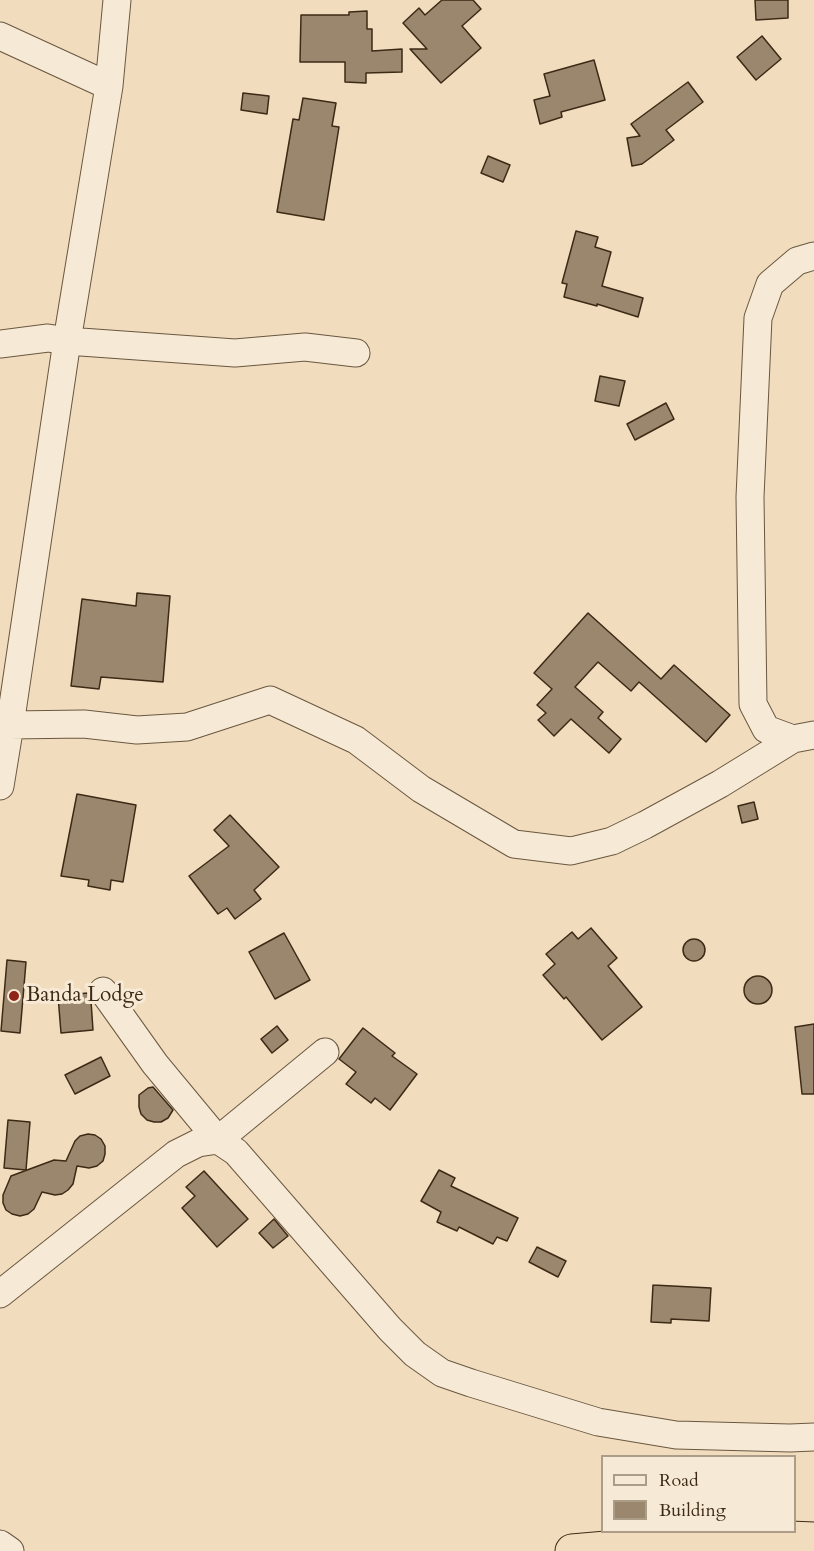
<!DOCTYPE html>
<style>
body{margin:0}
#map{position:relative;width:814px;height:1551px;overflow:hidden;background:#f1ddbe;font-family:Cardo,serif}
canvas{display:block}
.legend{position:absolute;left:601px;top:1455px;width:195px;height:78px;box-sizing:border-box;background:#f6e9d5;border:2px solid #ac9d89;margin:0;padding:8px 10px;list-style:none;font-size:18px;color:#3d2a16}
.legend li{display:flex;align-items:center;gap:12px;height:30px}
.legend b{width:30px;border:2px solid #ac9d89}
</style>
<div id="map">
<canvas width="814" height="1551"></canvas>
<ul class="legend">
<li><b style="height:8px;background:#f6e9d5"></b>Road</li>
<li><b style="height:16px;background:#9b876d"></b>Building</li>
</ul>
</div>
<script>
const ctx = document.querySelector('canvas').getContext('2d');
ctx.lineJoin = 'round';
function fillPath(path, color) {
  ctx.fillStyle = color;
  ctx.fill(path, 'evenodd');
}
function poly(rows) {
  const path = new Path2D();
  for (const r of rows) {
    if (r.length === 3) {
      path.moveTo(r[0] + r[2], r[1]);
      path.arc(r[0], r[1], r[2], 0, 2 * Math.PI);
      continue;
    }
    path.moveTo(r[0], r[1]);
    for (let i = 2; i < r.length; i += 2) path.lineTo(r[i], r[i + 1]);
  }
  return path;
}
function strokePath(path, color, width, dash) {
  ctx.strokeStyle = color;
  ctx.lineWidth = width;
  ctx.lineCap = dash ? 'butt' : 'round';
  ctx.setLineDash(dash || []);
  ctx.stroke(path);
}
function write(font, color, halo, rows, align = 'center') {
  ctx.font = font + ' Cardo,serif';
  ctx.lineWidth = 6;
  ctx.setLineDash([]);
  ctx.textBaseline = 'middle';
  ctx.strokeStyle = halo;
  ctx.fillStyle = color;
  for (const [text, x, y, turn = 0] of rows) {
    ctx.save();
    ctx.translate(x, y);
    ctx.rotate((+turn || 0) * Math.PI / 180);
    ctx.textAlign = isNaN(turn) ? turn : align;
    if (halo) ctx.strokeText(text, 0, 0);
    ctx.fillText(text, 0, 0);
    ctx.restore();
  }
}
const building = poly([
 [442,0,473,0,481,9,462,26,481,48,441,83,410,49,427,49,403,23,419,8,425,15,442,0],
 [755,0,788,0,788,18,756,20,755,0],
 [367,11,367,29,372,29,372,51,402,49,402,72,366,73,366,83,345,82,345,62,300,62,301,15,349,15,349,12,367,11],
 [762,36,781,59,756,80,737,57,762,36],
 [594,60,605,100,561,112,562,117,540,124,534,100,550,96,544,74,594,60],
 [688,82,703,102,666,130,674,140,642,164,632,166,627,138,640,136,631,124,688,82],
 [243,93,269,96,267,114,241,110,243,93],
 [303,98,336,103,332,126,339,127,324,220,277,212,293,119,299,120,303,98],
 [488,156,510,165,503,182,481,173,488,156],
 [576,231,598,237,595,247,611,252,602,286,643,298,638,317,597,304,597,306,564,297,567,284,562,283,576,231],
 [600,376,625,381,619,406,595,401,600,376],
 [666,403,674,419,635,440,627,424,666,403],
 [137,593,170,596,163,682,101,677,99,689,71,686,82,599,136,606,137,593],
 [588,613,661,679,674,665,730,715,706,742,639,682,631,691,598,662,575,687,603,712,598,718,621,739,609,753,571,719,554,736,538,720,546,713,537,705,552,689,534,673,588,613],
 [77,794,136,805,123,882,111,880,110,890,88,886,89,880,61,876,77,794],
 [754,802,758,819,742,823,738,806,754,802],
 [230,815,279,867,254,890,261,899,235,919,227,908,218,914,189,876,229,846,214,830,230,815],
 [591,928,617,958,608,966,642,1007,602,1040,566,997,564,999,543,975,555,964,546,954,572,932,578,939,591,928],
 [284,933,310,980,275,999,249,952,284,933],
 [694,950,11],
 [7,960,26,962,20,1033,1,1031,7,960],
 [758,990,14],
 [87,993,91,1001,93,1030,61,1033,58,996,87,993],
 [814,1024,814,1094,802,1094,795,1027,814,1024],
 [277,1026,288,1040,272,1053,261,1039,277,1026],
 [363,1028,395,1053,392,1056,417,1074,390,1110,375,1098,371,1103,346,1084,356,1072,339,1059,363,1028],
 [101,1057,110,1076,75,1094,65,1075,101,1057],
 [153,1087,173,1110,168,1118,161,1122,154,1122,147,1120,141,1114,139,1107,139,1095,148,1088,153,1087],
 [8,1120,30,1122,26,1170,4,1168,8,1120],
 [88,1134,95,1135,101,1139,105,1146,105,1154,103,1161,97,1166,89,1168,77,1166,73,1184,68,1190,62,1194,55,1195,42,1192,34,1209,28,1214,20,1216,12,1214,6,1210,3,1203,3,1195,11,1176,54,1160,66,1161,75,1141,80,1136,88,1134],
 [439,1170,455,1178,451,1186,518,1218,507,1241,497,1237,493,1244,459,1227,457,1231,437,1222,441,1212,421,1201,439,1170],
 [204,1171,248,1219,217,1247,182,1208,195,1196,186,1187,204,1171],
 [274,1219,288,1236,273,1248,259,1233,274,1219],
 [537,1247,566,1261,558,1277,529,1262,537,1247],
 [653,1285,711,1288,709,1321,671,1319,671,1323,651,1322,653,1285]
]);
fillPath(building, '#9b876d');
strokePath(building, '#3d2a16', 1.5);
const minor = poly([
 [0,36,109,86],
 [814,256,797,261,770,284,758,318,750,497,753,704,766,729,793,739,814,735],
 [0,344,48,338,67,341,235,353,305,347,356,353],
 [10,725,84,724,137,730,187,727,270,700,356,740,421,789,514,844,571,851,612,841,645,825,720,784,793,739],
 [0,786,10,725,67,341,109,86,117,0],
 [103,991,155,1064,218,1140,325,1052],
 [0,1294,176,1154,198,1143,218,1140,236,1152,390,1329,415,1354,442,1373,471,1383,598,1422,676,1435,790,1438,814,1437],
 [0,1544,10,1551]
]);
const trunk = poly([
 [572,1551,744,1536,814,1539]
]);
strokePath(minor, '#6a5740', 29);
strokePath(trunk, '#3d2a16', 35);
strokePath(minor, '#f6e9d5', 27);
strokePath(trunk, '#f1ddbe', 33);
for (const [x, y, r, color] of [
 [14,996,6,"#8f2418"]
]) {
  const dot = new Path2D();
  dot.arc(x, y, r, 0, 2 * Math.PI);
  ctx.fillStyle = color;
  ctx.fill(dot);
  strokePath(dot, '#f6e9d5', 2);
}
write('21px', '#3d2a16', '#f6e9d5', [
 ["Banda Lodge",26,996]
], 'left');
</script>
